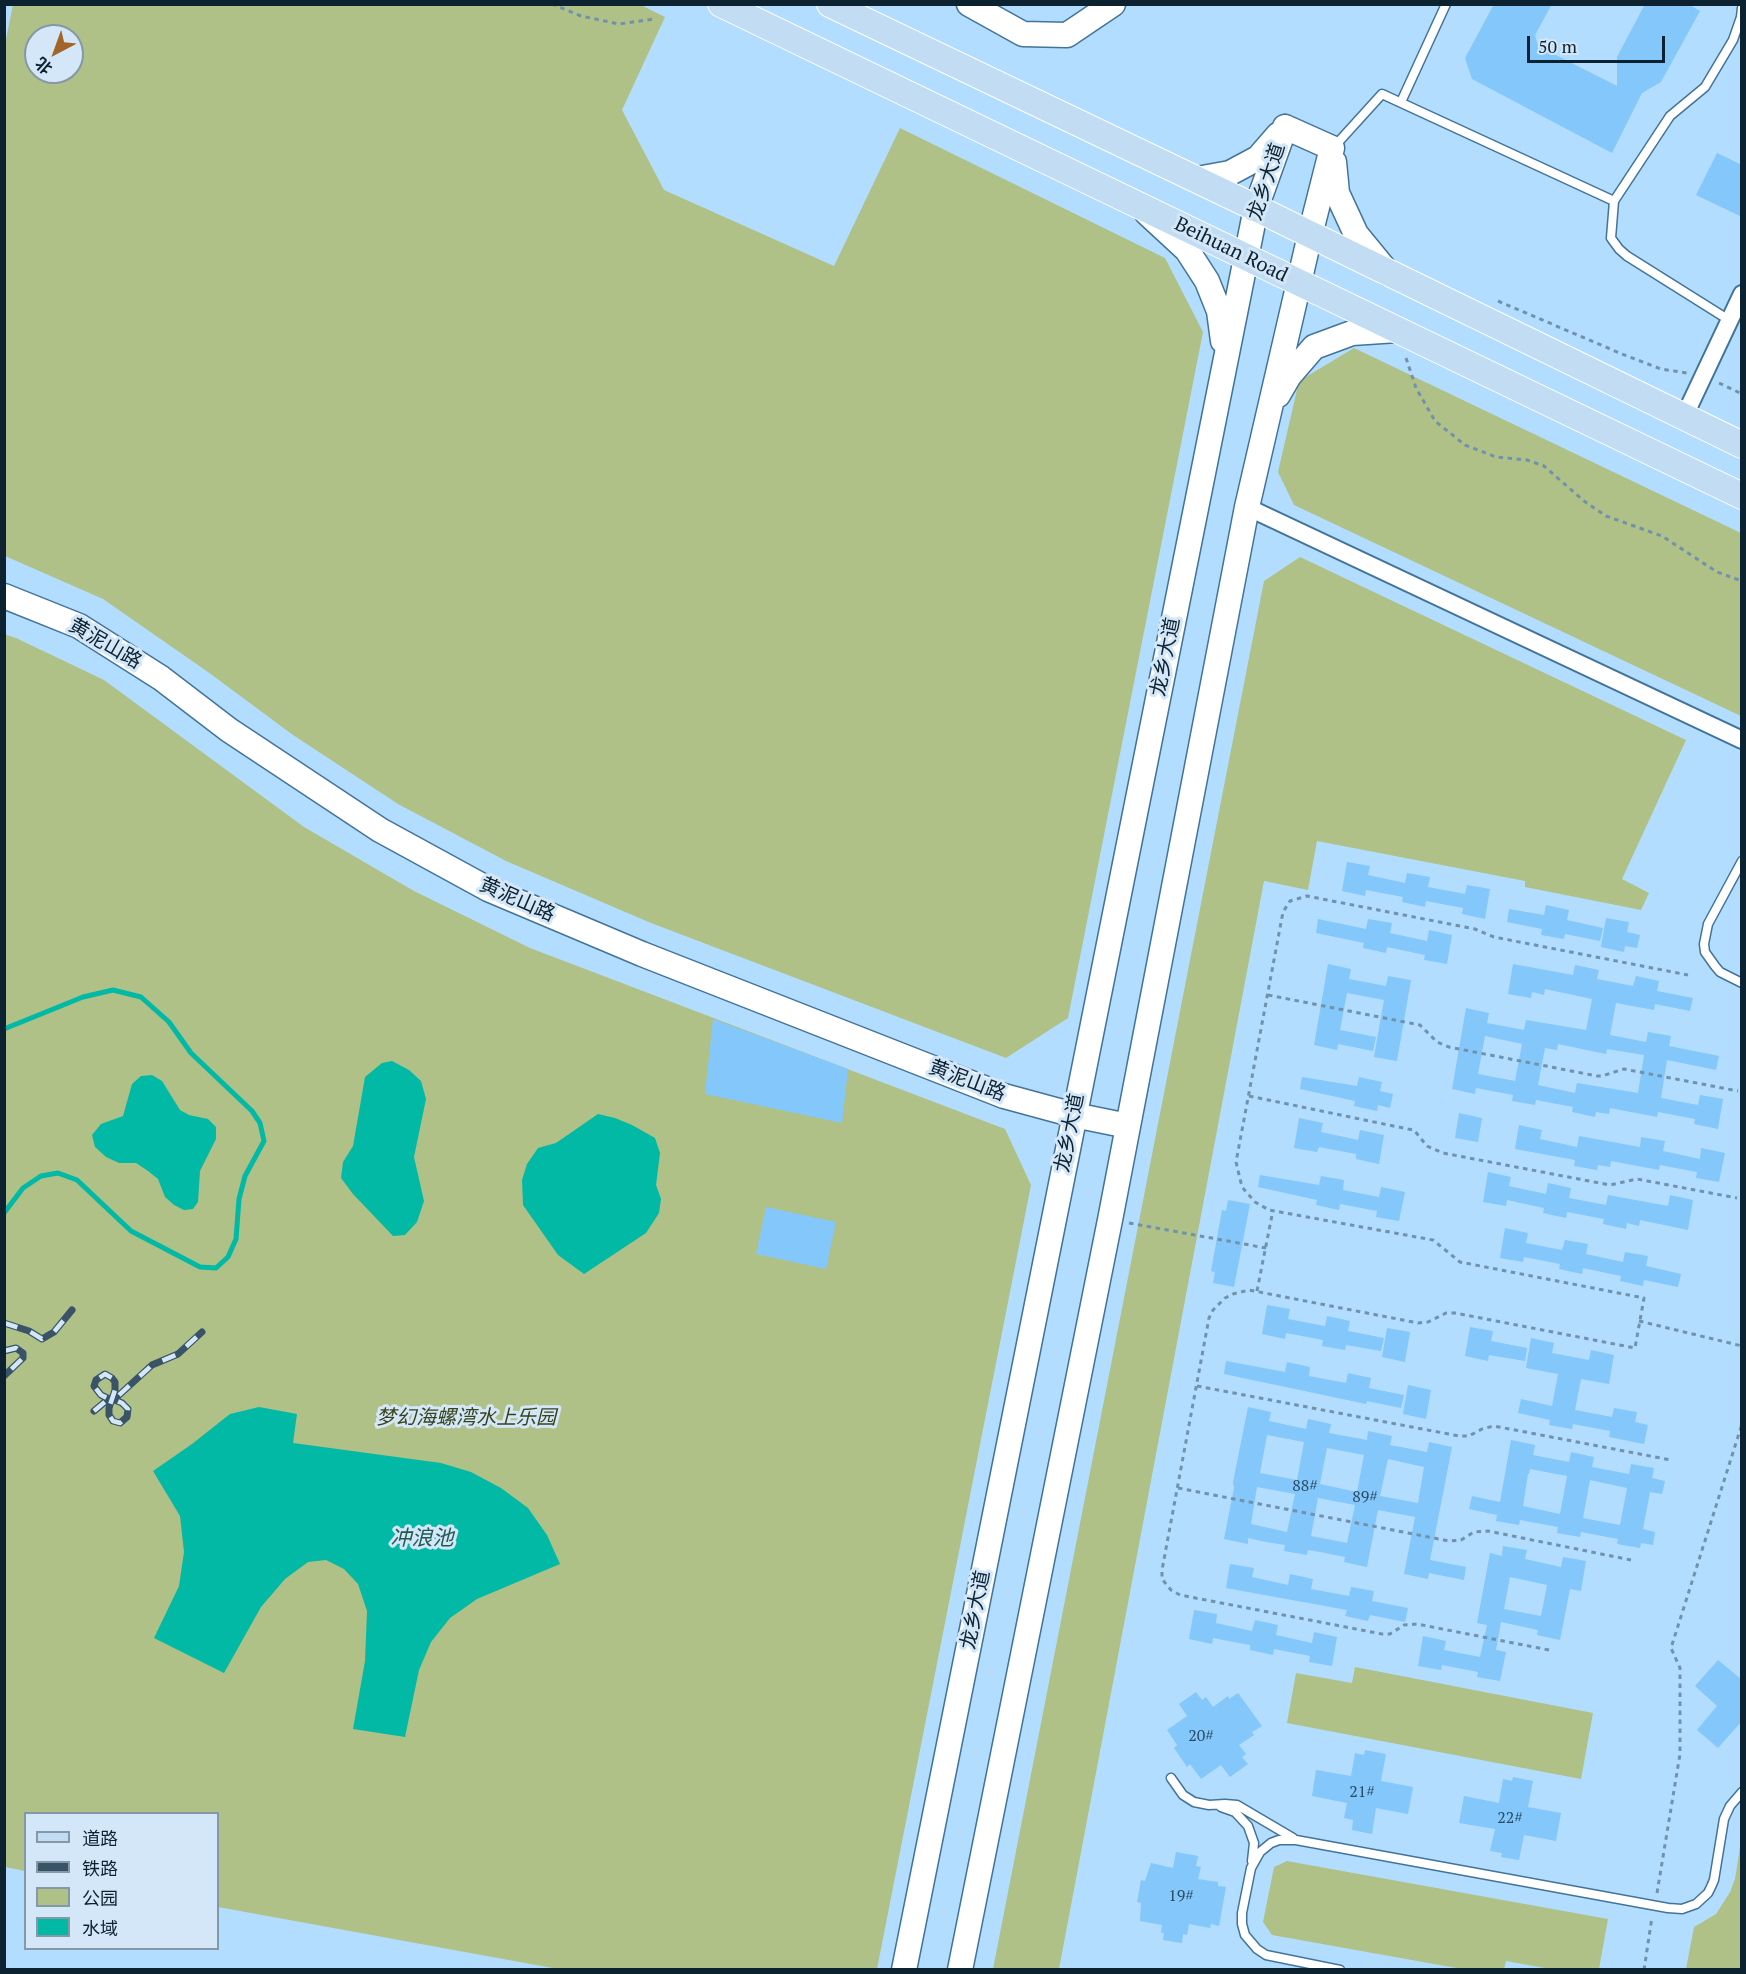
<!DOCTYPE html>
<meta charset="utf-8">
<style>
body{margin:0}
#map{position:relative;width:1746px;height:1974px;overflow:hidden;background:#b3ddfe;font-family:"PT Serif","Noto Sans SC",serif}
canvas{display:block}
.frame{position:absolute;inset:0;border:6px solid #0d2231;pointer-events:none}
.legend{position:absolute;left:24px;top:1812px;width:195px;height:138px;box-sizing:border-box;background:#d3e7f8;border:2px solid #8498a8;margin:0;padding:8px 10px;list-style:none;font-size:18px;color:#0d2231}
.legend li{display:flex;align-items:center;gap:12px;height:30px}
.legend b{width:30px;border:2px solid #8498a8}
.north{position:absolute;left:24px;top:24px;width:60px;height:60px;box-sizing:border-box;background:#d3e7f8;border:2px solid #8498a8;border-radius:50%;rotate:221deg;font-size:16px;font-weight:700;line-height:24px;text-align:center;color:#0d2231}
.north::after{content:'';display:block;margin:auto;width:21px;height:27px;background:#a26529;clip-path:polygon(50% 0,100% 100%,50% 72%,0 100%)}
.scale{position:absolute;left:1527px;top:36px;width:138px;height:27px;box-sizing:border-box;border:3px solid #0d2231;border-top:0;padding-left:8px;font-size:18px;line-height:21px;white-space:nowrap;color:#0d2231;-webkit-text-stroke:4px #d3e7f8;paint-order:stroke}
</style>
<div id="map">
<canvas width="1746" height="1974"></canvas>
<div class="frame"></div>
<ul class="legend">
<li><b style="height:8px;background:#c2ddf3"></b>道路</li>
<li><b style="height:8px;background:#395467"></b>铁路</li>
<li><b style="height:16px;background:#afc186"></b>公园</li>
<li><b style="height:16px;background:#02b9a6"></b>水域</li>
</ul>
<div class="north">北</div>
<div class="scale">50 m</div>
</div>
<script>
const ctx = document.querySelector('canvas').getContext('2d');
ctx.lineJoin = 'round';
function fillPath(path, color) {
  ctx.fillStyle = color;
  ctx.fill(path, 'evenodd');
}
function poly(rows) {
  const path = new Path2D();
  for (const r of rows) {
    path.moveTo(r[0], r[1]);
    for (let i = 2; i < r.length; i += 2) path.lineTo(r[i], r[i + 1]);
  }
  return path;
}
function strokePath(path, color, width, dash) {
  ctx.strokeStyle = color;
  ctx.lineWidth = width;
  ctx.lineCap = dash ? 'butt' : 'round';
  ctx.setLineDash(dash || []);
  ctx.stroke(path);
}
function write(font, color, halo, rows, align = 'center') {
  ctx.font = font + ' "PT Serif","Noto Sans SC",serif';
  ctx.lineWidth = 6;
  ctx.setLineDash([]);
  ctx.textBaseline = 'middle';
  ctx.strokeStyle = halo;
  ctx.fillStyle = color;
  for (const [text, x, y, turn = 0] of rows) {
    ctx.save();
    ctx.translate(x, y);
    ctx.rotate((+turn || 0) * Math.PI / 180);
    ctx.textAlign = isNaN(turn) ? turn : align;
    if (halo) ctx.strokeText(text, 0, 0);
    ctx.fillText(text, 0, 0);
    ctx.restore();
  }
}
fillPath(poly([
 [13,4,641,5,665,17,622,110,664,190,834,266,900,128,1165,258,1203,332,1068,1018,1006,1058,651,923,506,861,398,804,293,735,208,672,103,599,5,556,4,50],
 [36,36,72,36,72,72,36,72],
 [1354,348,1741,533,1741,716,1294,505,1278,472,1299,381],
 [1300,557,1686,740,1622,879,1649,893,1641,910,1525,887,1525,881,1317,841,1308,890,1264,881,1059,1969,993,1969,1264,581],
 [4,634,16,638,104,680,304,827,414,891,530,948,1005,1129,1031,1185,877,1969,558,1969,218,1907,218,1814,26,1814,25,1871,5,1867],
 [1355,1667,1593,1713,1581,1779,1287,1723,1296,1673,1352,1683],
 [1741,1841,1741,1969,1686,1969,1694,1927,1716,1914,1730,1892,1735,1879],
 [1287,1861,1608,1919,1599,1969,1550,1969,1506,1961,1504,1969,1462,1969,1272,1935,1263,1922,1274,1867]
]), '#afc186');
fillPath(poly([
 [392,1061,409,1070,421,1081,426,1099,414,1157,424,1201,417,1222,405,1235,393,1236,353,1194,341,1178,343,1162,353,1146,365,1077,382,1063],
 [152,1075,162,1081,180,1110,189,1115,208,1119,216,1127,216,1139,200,1171,198,1202,193,1209,184,1210,174,1205,165,1197,158,1179,148,1171,136,1163,119,1163,106,1157,95,1147,92,1135,101,1124,123,1116,132,1084,141,1076],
 [598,1114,615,1118,632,1125,655,1138,660,1153,656,1185,661,1199,659,1213,646,1233,584,1274,558,1255,523,1205,522,1180,527,1164,538,1148,556,1143],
 [259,1407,297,1414,293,1443,441,1463,471,1472,501,1488,528,1508,547,1535,560,1564,477,1599,450,1618,431,1642,419,1670,405,1737,353,1729,365,1661,367,1611,358,1584,344,1569,326,1560,308,1562,285,1579,261,1607,224,1673,154,1638,179,1586,184,1552,180,1516,153,1471,192,1444,230,1414]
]), '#02b9a6');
strokePath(poly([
 [4,1029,83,997,113,990,141,997,169,1022,191,1053,252,1111,260,1123,264,1141,245,1176,239,1199,236,1239,228,1257,216,1268,200,1267,131,1231,77,1180,58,1173,41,1176,23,1188,4,1213]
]), '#02b9a6', 5);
fillPath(poly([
 [1494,4,1552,4,1535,35,1538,46,1617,86,1617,57,1645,4,1688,4,1700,11,1661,82,1642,93,1612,153,1472,79,1465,58],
 [1717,153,1742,165,1742,217,1696,195],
 [1347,862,1370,866,1368,875,1405,883,1407,873,1430,877,1428,887,1465,894,1467,885,1490,889,1485,919,1462,914,1463,908,1426,901,1425,907,1402,902,1403,897,1366,890,1365,896,1342,891],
 [1546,905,1569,910,1567,920,1603,928,1600,941,1565,934,1564,939,1541,935,1542,929,1507,922,1509,909,1544,915],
 [1606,918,1629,922,1627,932,1640,935,1637,948,1625,946,1624,952,1601,947],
 [1318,919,1366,929,1368,919,1392,923,1390,933,1427,941,1429,930,1452,935,1447,964,1424,960,1425,955,1387,947,1386,953,1363,948,1364,943,1316,933],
 [1328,964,1351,969,1349,979,1386,986,1388,976,1411,980,1397,1061,1374,1057,1384,1000,1347,993,1340,1030,1376,1037,1373,1051,1338,1044,1337,1050,1314,1045],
 [1513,964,1573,975,1575,965,1599,970,1597,979,1633,986,1636,976,1659,981,1657,991,1693,998,1690,1011,1655,1004,1654,1010,1616,1003,1610,1035,1646,1042,1648,1032,1671,1036,1669,1046,1719,1056,1716,1070,1667,1060,1661,1098,1698,1105,1700,1095,1723,1099,1718,1129,1694,1124,1695,1119,1658,1112,1657,1117,1610,1108,1609,1114,1596,1112,1595,1117,1572,1112,1573,1107,1536,1100,1535,1105,1512,1101,1513,1095,1476,1088,1475,1094,1452,1089,1466,1008,1489,1013,1487,1023,1524,1030,1526,1020,1586,1030,1592,999,1545,989,1544,995,1532,992,1531,998,1508,994],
 [1485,1036,1522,1044,1515,1081,1478,1074],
 [1558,1044,1606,1054,1607,1049,1644,1055,1638,1093,1577,1083,1575,1093,1538,1085,1545,1048,1557,1050],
 [713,1019,848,1069,842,1123,705,1094],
 [1302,1077,1357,1086,1359,1077,1382,1082,1380,1091,1393,1094,1390,1108,1378,1105,1377,1111,1354,1106,1355,1101,1300,1089],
 [1459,1113,1482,1118,1478,1142,1455,1138],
 [1299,1118,1323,1123,1321,1132,1358,1140,1360,1130,1384,1135,1379,1164,1356,1159,1356,1154,1319,1147,1317,1152,1294,1148],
 [1519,1125,1542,1130,1540,1139,1577,1147,1579,1136,1640,1147,1641,1137,1665,1141,1663,1151,1700,1159,1701,1148,1725,1153,1719,1182,1696,1178,1697,1172,1660,1165,1659,1170,1611,1161,1610,1167,1598,1165,1597,1170,1574,1166,1575,1160,1515,1149],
 [1488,1172,1511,1177,1509,1186,1546,1194,1548,1183,1571,1188,1569,1198,1606,1205,1608,1195,1668,1206,1670,1195,1693,1200,1688,1230,1640,1220,1639,1226,1627,1223,1626,1229,1603,1224,1604,1219,1567,1212,1566,1218,1543,1213,1544,1208,1507,1200,1506,1206,1483,1202],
 [1260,1175,1319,1185,1321,1176,1344,1180,1343,1190,1379,1197,1381,1187,1405,1192,1399,1221,1376,1217,1377,1211,1340,1204,1339,1210,1316,1205,1317,1200,1258,1187],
 [1228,1200,1250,1204,1234,1287,1213,1283,1215,1272,1211,1271,1222,1210,1226,1211],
 [766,1207,836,1222,826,1269,756,1254],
 [1505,1228,1528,1233,1526,1243,1562,1250,1565,1240,1588,1244,1586,1254,1623,1262,1625,1252,1648,1256,1646,1266,1681,1274,1678,1287,1644,1280,1643,1286,1620,1281,1621,1276,1583,1268,1582,1274,1559,1269,1560,1264,1524,1257,1523,1262,1500,1258],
 [1267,1305,1290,1309,1288,1319,1325,1326,1327,1316,1350,1321,1348,1331,1384,1338,1381,1351,1346,1345,1345,1350,1322,1346,1323,1340,1286,1333,1285,1339,1262,1334],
 [1470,1327,1493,1331,1491,1341,1527,1348,1525,1361,1489,1355,1488,1361,1465,1356],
 [1387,1328,1410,1332,1405,1362,1382,1357],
 [1531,1338,1554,1343,1552,1353,1589,1360,1591,1350,1614,1355,1609,1384,1581,1379,1575,1410,1612,1417,1614,1408,1637,1412,1635,1422,1648,1425,1644,1444,1609,1437,1610,1431,1573,1424,1572,1429,1549,1425,1550,1420,1518,1413,1521,1399,1552,1406,1558,1374,1526,1368],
 [1226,1361,1285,1372,1287,1362,1310,1367,1309,1376,1346,1383,1348,1373,1371,1378,1369,1388,1404,1395,1401,1408,1367,1401,1366,1404,1224,1374],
 [1408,1385,1431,1390,1426,1419,1403,1414],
 [1248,1407,1271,1412,1269,1421,1306,1429,1308,1419,1331,1424,1329,1433,1367,1440,1368,1431,1392,1436,1390,1445,1427,1452,1429,1442,1452,1447,1430,1560,1466,1567,1464,1580,1429,1573,1428,1579,1404,1574,1415,1517,1378,1510,1367,1567,1344,1562,1345,1557,1320,1552,1308,1550,1307,1555,1284,1551,1285,1545,1266,1542,1248,1538,1248,1544,1224,1539,1234,1488,1233,1482],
 [1267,1435,1304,1442,1297,1480,1260,1473],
 [1327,1448,1364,1455,1357,1492,1320,1484],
 [1388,1459,1424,1467,1418,1503,1380,1496],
 [1257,1487,1295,1494,1287,1532,1251,1524],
 [1318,1498,1355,1505,1347,1543,1311,1536],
 [1511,1440,1535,1445,1533,1455,1569,1462,1571,1452,1594,1457,1592,1467,1629,1474,1631,1464,1654,1468,1652,1478,1665,1481,1662,1494,1650,1492,1643,1529,1655,1532,1653,1545,1641,1543,1640,1548,1617,1544,1618,1539,1581,1532,1580,1537,1557,1533,1558,1527,1520,1520,1519,1525,1496,1521,1497,1515,1469,1509,1472,1496,1500,1502],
 [1530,1469,1567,1476,1560,1514,1523,1506,1528,1474,1529,1474],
 [1590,1480,1627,1488,1620,1525,1583,1518],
 [1503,1546,1527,1550,1525,1559,1561,1567,1563,1557,1586,1561,1581,1591,1570,1589,1560,1640,1537,1635,1538,1630,1501,1622,1496,1650,1506,1652,1500,1681,1477,1677,1478,1672,1442,1665,1441,1670,1418,1666,1423,1636,1446,1641,1444,1650,1480,1657,1487,1625,1477,1623,1490,1553,1502,1556],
 [1510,1577,1547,1585,1541,1616,1504,1609],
 [1230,1564,1254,1568,1252,1577,1288,1585,1290,1574,1313,1579,1311,1589,1349,1596,1351,1587,1374,1591,1372,1601,1408,1608,1405,1622,1370,1615,1368,1621,1345,1616,1347,1610,1226,1588],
 [1194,1610,1217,1614,1216,1623,1252,1631,1255,1620,1278,1625,1276,1635,1312,1643,1314,1632,1337,1637,1332,1666,1309,1662,1310,1656,1274,1649,1273,1655,1250,1650,1250,1645,1213,1638,1212,1644,1189,1639],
 [1718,1660,1742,1680,1742,1721,1718,1748,1697,1730,1717,1706,1695,1686],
 [1196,1692,1202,1700,1206,1697,1213,1707,1228,1696,1229,1699,1238,1693,1262,1726,1252,1732,1254,1735,1239,1745,1246,1754,1242,1757,1248,1764,1230,1777,1221,1765,1201,1779,1190,1764,1187,1767,1174,1748,1177,1745,1167,1730,1187,1716,1179,1704],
 [1365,1750,1386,1754,1381,1781,1413,1787,1408,1814,1376,1808,1372,1834,1352,1830,1353,1820,1344,1818,1347,1803,1312,1796,1316,1770,1351,1776,1355,1753,1364,1755],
 [1513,1777,1533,1781,1528,1807,1561,1813,1556,1841,1524,1835,1519,1860,1501,1857,1502,1853,1490,1851,1495,1829,1459,1823,1464,1796,1499,1803,1503,1779,1512,1781],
 [1176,1852,1198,1856,1196,1866,1201,1867,1198,1879,1218,1882,1218,1886,1226,1887,1219,1926,1211,1924,1210,1928,1189,1924,1187,1935,1183,1934,1182,1943,1163,1940,1164,1933,1161,1933,1162,1925,1140,1921,1141,1903,1137,1902,1141,1880,1145,1881,1151,1863,1173,1868]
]), '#83c7fb');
const lane = poly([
 [1401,102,1446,4],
 [1333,148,1382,94,1614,201],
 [1729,320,1627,256,1619,249,1611,238,1614,201,1670,116,1705,87,1733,40,1741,17,1742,8],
 [1742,861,1708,924,1704,944,1705,952,1715,966,1720,972,1742,983],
 [1171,1778,1183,1795,1194,1802,1209,1805,1225,1804,1237,1805,1293,1838],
 [1221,1807,1235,1812,1248,1826,1254,1843,1252,1861],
 [1340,1970,1266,1955,1257,1949,1245,1935,1242,1924,1242,1913,1251,1868,1260,1852,1271,1843,1279,1840,1296,1840,1668,1908,1682,1909,1696,1904,1708,1893,1711,1887,1714,1880,1724,1819,1730,1806,1742,1792]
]);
const street = poly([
 [1684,417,1742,294],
 [1247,507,1742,740]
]);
const secondary = poly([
 [969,4,1023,34,1067,35,1113,4],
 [1334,162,1337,193,1356,234,1388,273],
 [1197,179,1230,173,1258,158,1278,135],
 [1147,213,1187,250,1207,281,1219,311,1223,341],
 [1278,395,1289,376,1314,347,1352,333,1397,330],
 [4,596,79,626,161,678,229,730,380,830,488,889,642,954,1004,1096,1074,1115,1128,1126],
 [904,1970,1256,208,1285,127],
 [960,1970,1110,1220,1247,507,1310,235,1332,148,1285,127]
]);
const primary = poly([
 [721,4,1742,496],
 [830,4,1256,208,1742,445]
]);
strokePath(lane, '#427499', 11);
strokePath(street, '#427499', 20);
strokePath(secondary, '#427499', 27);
strokePath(primary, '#fff', 28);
strokePath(poly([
 [552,4,581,16,619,24,654,19],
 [1498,301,1622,354,1661,369,1687,373],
 [1406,358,1416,388,1435,421,1465,445,1496,457,1527,460,1544,466,1584,501,1606,516,1662,536,1717,572,1742,581],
 [1719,383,1742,394],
 [1268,995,1420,1025,1437,1042,1449,1047,1597,1076,1602,1076,1624,1069,1738,1091],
 [1249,1096,1408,1129,1414,1130,1427,1146,1443,1153,1610,1185,1637,1179,1737,1198],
 [1129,1223,1266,1248],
 [1257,1291,1273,1210],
 [1639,1321,1742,1346],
 [1197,1386,1459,1436,1469,1436,1482,1429,1494,1426,1671,1460],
 [1178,1488,1449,1541,1461,1540,1474,1532,1488,1531,1631,1560],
 [1549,1650,1417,1624,1404,1625,1390,1634,1382,1634,1180,1595,1171,1590,1162,1579,1162,1570,1209,1318,1213,1310,1225,1298,1233,1294,1249,1290,1418,1323,1428,1322,1446,1313,1455,1313,1635,1348,1644,1298,1460,1262,1433,1240,1269,1210,1255,1202,1242,1187,1236,1162,1283,912,1290,901,1307,896,1475,929,1494,937,1688,975],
 [1657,1893,1680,1754,1680,1668,1671,1648,1742,1424],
 [1644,1970,1652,1917]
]), '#7192ac', 3, [4.5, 4.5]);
strokePath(lane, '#fff', 8);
strokePath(street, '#fff', 16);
strokePath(secondary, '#fff', 24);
strokePath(primary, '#c2ddf3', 26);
const rail = poly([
 [4,1323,29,1331,42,1339,54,1332,72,1310],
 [4,1351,16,1348,23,1353,23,1358,4,1376],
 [94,1411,106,1401,115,1400,122,1403,128,1409,127,1417,120,1423,113,1421,109,1415,109,1408,115,1390,115,1382,112,1378,105,1374,96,1380,94,1386,101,1395,109,1399,114,1398,118,1396,152,1365,178,1354,202,1332]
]);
strokePath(rail, '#395467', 7);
strokePath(rail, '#d3e7f8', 4.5, [14]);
write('16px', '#2a4b64', null, [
 ["88#",1305,1486],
 ["89#",1365,1497],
 ["20#",1201,1736],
 ["21#",1362,1792],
 ["22#",1510,1818],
 ["19#",1181,1896]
]);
write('20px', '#0d2231', '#d3e7f8', [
 ["龙乡大道",1267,182,-72],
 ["Beihuan Road",1231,250,26],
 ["黄泥山路",105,644,30],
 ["龙乡大道",1166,657,-79],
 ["黄泥山路",517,900,24],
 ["黄泥山路",967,1081,21],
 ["龙乡大道",1070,1133,-79],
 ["龙乡大道",976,1610,-79]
]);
write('italic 20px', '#39431b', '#d3e7f8', [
 ["梦幻海螺湾水上乐园",466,1418]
]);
write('italic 21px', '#205b52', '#d3e7f8', [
 ["冲浪池",422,1539]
]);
</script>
